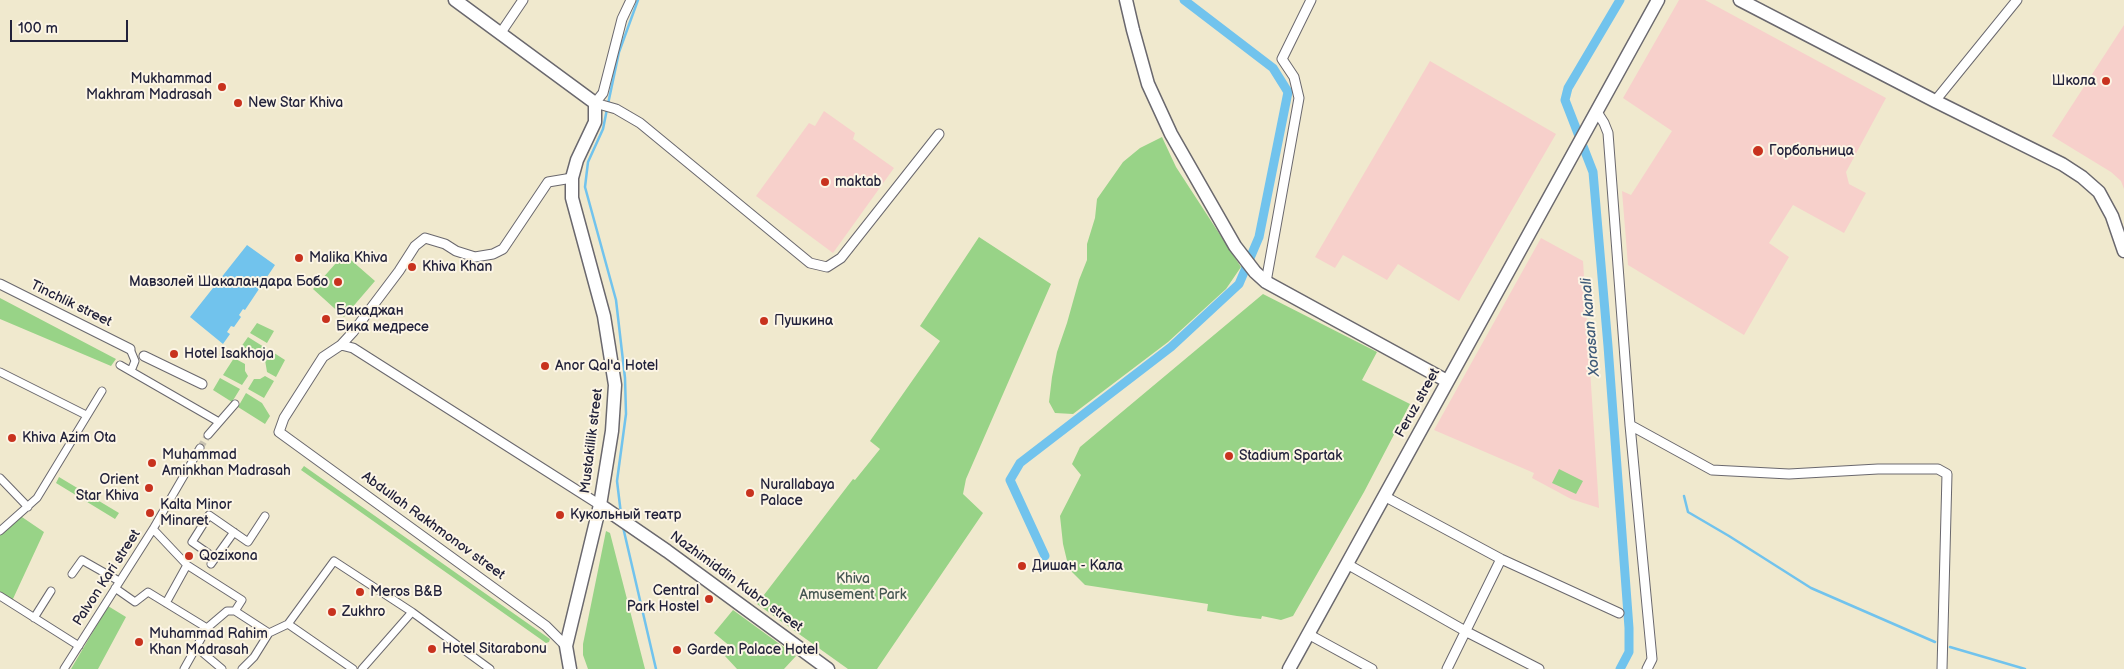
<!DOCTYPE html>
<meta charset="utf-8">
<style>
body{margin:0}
#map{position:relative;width:2124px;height:669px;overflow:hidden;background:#f0e9ce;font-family:"Balsamiq Sans",sans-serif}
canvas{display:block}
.scale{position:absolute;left:10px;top:20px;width:118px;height:22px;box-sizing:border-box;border:2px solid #22223b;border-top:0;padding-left:6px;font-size:15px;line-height:18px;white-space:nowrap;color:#22223b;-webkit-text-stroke:4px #fcf5e5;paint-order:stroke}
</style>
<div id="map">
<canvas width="2124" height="669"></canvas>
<div class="scale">100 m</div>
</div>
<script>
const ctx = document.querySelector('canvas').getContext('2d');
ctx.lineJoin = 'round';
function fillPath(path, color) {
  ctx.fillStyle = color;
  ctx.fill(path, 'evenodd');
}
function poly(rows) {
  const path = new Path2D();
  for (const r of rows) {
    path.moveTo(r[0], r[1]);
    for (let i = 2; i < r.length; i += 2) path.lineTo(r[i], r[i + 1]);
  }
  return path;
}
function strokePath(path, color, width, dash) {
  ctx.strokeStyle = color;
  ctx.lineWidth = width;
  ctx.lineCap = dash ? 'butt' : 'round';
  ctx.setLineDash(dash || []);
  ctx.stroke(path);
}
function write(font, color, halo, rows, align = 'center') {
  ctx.font = font + ' "Balsamiq Sans",sans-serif';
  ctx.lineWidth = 4;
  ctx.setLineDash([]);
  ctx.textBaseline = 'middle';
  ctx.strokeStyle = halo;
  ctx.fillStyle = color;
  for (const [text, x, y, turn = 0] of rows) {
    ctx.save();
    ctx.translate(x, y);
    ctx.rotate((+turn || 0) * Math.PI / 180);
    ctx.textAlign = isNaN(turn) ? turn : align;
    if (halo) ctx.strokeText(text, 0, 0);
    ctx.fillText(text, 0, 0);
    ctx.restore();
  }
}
fillPath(poly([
 [1679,0,1705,0,1886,98,1846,172,1849,184,1866,193,1844,233,1793,205,1769,243,1789,257,1744,335,1628,265,1622,191,1631,195,1672,131,1623,98],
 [2124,25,2124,189,2121,181,2111,172,2052,136],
 [1430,61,1556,134,1459,301,1398,264,1387,280,1343,255,1335,268,1315,257],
 [824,111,855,133,853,139,894,168,833,253,756,196,809,123,815,126],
 [1541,238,1583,261,1599,508,1571,499,1532,478,1534,473,1434,430]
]), '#f7d0cb');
fillPath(poly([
 [1162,137,1176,167,1241,267,1226,289,1168,342,1073,414,1055,413,1049,402,1052,377,1057,352,1067,323,1079,280,1087,260,1087,244,1095,218,1097,199,1123,162,1140,148],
 [979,237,1051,284,966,479,963,494,983,513,877,669,848,669,757,604,853,479,855,480,880,449,870,441,940,341,920,326],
 [344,254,375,281,344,317,313,289],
 [1263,294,1377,352,1362,380,1410,404,1364,492,1293,616,1281,620,1262,616,1261,619,1237,616,1207,611,1208,604,1085,585,1069,569,1063,544,1060,516,1081,475,1072,464,1080,447],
 [0,298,116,359,111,366,0,319],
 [257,323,274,331,267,343,250,333],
 [248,337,264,347,259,357,253,357,248,360,236,354],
 [271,351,285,360,276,377,267,372,265,360],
 [234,358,245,364,245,371,248,376,242,385,223,375],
 [265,376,274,381,264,398,248,389,254,379,260,379],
 [220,378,240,389,232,402,213,390],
 [246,393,262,403,270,416,265,424,238,407],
 [304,466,550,639,549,642,546,643,301,470],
 [1559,469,1583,481,1576,494,1552,483],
 [59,477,119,513,115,519,56,483],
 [19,515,44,532,12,601,0,593,0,534],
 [606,531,610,533,645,669,588,669,583,655,583,644],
 [108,606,126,617,98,669,71,669],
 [733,610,796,656,784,669,737,669,725,656,731,647,714,633]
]), '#98d387');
fillPath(poly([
 [247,245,275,265,245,310,243,309,239,315,241,317,234,327,231,326,227,332,230,334,223,344,190,317]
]), '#71c3ed');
strokePath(poly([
 [608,104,619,52,638,0],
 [607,109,603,129,588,162,585,187,616,300,625,378,626,414,617,481,621,514],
 [1684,496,1688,512,1729,536,1811,588,1935,642],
 [623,527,656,669],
 [1950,647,2025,669]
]), '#71c3ed', 2.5);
strokePath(poly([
 [1045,556,1010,480,1020,463,1171,347,1239,284,1259,237,1288,92,1273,68,1184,0],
 [1620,669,1629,652,1629,628,1608,346,1593,172,1565,100,1568,88,1620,0]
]), '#71c3ed', 9);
strokePath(poly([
 [200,448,208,435]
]), '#c7c1b1', 7, [7, 3.5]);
const pedestrian = poly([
 [130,349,135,361,131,371],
 [120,365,219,422],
 [0,372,86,415],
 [208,435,235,404],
 [0,478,28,507],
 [153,529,187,565,242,600,235,611],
 [0,531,37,498,102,391],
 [215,558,192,542,209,515,248,542,265,516],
 [211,564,234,532],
 [72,574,82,560,119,581],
 [115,588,135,602,148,592,207,628],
 [0,596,79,646],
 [166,603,187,565],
 [235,611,269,633],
 [34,618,51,591],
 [288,624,353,669],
 [196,647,222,669],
 [64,669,153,529,200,448],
 [184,669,207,628,227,611,235,611],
 [242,669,254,657,269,633,288,624,334,561,412,612,490,669],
 [362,669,412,612]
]);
const minor = poly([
 [631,0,622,19,603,93,595,103,616,109,640,123,810,263,827,267,841,258,939,134],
 [500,34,523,0],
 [1935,101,2017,0],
 [1597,112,1604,123,1608,133,1630,425,1652,659,1647,669],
 [1266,282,1299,98,1294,77,1282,59,1311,0],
 [0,284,130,349],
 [341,345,353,348,600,505],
 [144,356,202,384],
 [1630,425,1712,470,1789,474,1878,469,1938,469,1947,474,1942,669],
 [1384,496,1501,559,1619,613],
 [1347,564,1467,632,1539,669],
 [1308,634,1372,669],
 [566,646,546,626,279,432,284,418,323,357,341,345,353,332,399,271,415,246,425,238,445,244,456,251,475,257,493,254,503,249,548,182,572,178],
 [1447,669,1501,559]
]);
const secondary = poly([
 [455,0,595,103,595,122,577,160,572,178,572,198,604,316,615,385,612,431,600,505,566,646,570,669],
 [1126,0,1133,30,1148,84,1171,134,1235,246,1255,272,1266,282,1447,381],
 [1740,0,1935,101,2062,164,2082,177,2099,192,2112,216,2124,251],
 [600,505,667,551,828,669],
 [1289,669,1658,0]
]);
strokePath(pedestrian, '#6a686e', 9);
strokePath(minor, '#6a686e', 11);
strokePath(secondary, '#6a686e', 15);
strokePath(pedestrian, '#fff', 7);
strokePath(minor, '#fff', 9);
strokePath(secondary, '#fff', 12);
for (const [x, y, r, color] of [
 [2106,81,5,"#c8321e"],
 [222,87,5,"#c8321e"],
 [238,103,5,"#c8321e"],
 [1758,151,6,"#c8321e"],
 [825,182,5,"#c8321e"],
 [299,258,5,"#c8321e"],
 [412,267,5,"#c8321e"],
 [338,282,5,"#c8321e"],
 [326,319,5,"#c8321e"],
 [764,321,5,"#c8321e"],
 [174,354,5,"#c8321e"],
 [545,366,5,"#c8321e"],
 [12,438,5,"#c8321e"],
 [1229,456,5,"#c8321e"],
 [152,463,5,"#c8321e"],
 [149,488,5,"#c8321e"],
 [750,493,5,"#c8321e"],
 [150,513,5,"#c8321e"],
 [560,515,5,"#c8321e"],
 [189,556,5,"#c8321e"],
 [1022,566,5,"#c8321e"],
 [360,592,5,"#c8321e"],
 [709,599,5,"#c8321e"],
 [332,612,5,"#c8321e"],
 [139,642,5,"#c8321e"],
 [432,649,5,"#c8321e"],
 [677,650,5,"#c8321e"]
]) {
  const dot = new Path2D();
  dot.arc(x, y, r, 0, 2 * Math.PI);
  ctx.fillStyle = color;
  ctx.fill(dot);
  strokePath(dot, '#fcf5e5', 2);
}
write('14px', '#22223b', '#fcf5e5', [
 ["Mukhammad",212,79,"right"],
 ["Makhram Madrasah",212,95,"right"],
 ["Школа",2096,81,"right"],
 ["New Star Khiva",248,103],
 ["Горбольница",1769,151],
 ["maktab",835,182],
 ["Malika Khiva",309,258],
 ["Khiva Khan",422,267],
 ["Мавзолей Шакаландара Бобо",328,282,"right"],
 ["Бакаджан",336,311],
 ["Бика медресе",336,327],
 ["Пушкина",774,321],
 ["Hotel Isakhoja",184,354],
 ["Anor Qal'a Hotel",555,366],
 ["Khiva Azim Ota",22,438],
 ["Muhammad",162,455],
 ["Aminkhan Madrasah",162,471],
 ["Stadium Spartak",1239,456],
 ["Orient",139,480,"right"],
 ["Star Khiva",139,496,"right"],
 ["Nurallabaya",760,485],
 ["Palace",760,501],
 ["Kalta Minor",160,505],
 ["Minaret",160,521],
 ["Кукольный театр",570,515],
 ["Qozixona",199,556],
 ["Дишан - Кала",1032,566],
 ["Central",699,591,"right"],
 ["Park Hostel",699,607,"right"],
 ["Meros B&B",370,592],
 ["Zukhro",342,612],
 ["Muhammad Rahim",149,634],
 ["Khan Madrasah",149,650],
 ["Hotel Sitarabonu",442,649],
 ["Garden Palace Hotel",687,650]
], 'left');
write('14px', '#22223b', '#fcf5e5', [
 ["Tinchlik street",71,304,26],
 ["Feruz street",1418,403,-61],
 ["Mustakillik street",592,441,-83],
 ["Abdullah Rakhmonov street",433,526,36],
 ["Palvon Kari street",107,578,-57],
 ["Nazhimiddin Kubro street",736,582,36]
]);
write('14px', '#455752', '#fcf5e5', [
 ["Khiva",853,579],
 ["Amusement Park",853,595]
]);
write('italic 15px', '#3e5a79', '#fcf5e5', [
 ["Xorasan kanali",1591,327,-95]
]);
</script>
